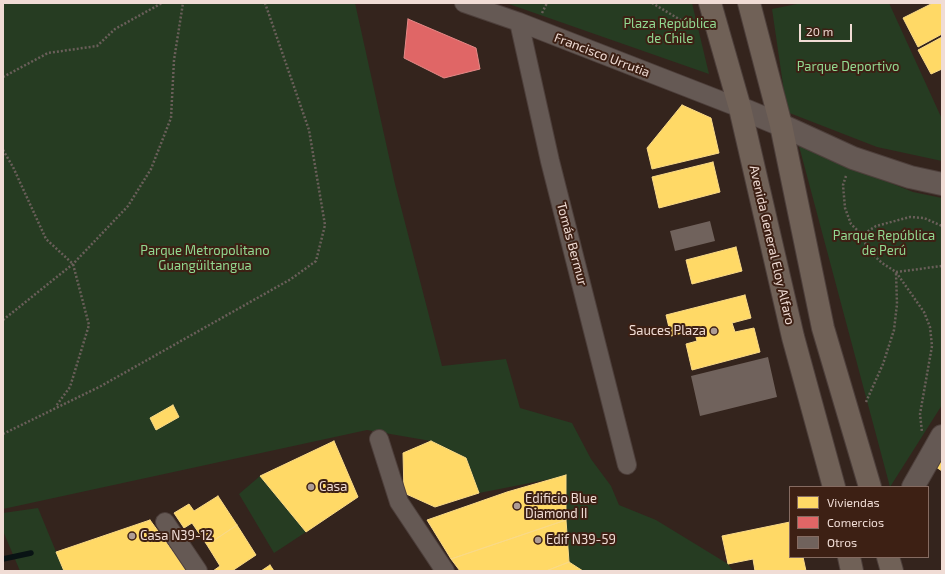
<!DOCTYPE html>
<meta charset="utf-8">
<style>
body{margin:0}
#map{position:relative;width:945px;height:574px;overflow:hidden;background:#34241d;font-family:"Exo 2",sans-serif}
canvas{display:block}
.frame{position:absolute;inset:0;border:4px solid #f0dcd5;pointer-events:none}
.legend{position:absolute;left:789px;top:486px;width:140px;height:72px;box-sizing:border-box;background:#3d2014;border:1px solid #856b61;margin:0;padding:5px 7px;list-style:none;font-size:12px;color:#f0dcd5}
.legend li{display:flex;align-items:center;gap:8px;height:20px}
.legend b{width:20px;border:1px solid #856b61}
.scale{position:absolute;left:799px;top:24px;width:53px;height:18px;box-sizing:border-box;border:2px solid #f0dcd5;border-top:0;padding-left:5px;font-size:12px;line-height:14px;white-space:nowrap;color:#f0dcd5;-webkit-text-stroke:3px #3d2014;paint-order:stroke}
</style>
<div id="map">
<canvas width="945" height="574"></canvas>
<div class="frame"></div>
<ul class="legend">
<li><b style="height:11px;background:#ffd966"></b>Viviendas</li>
<li><b style="height:11px;background:#e06666"></b>Comercios</li>
<li><b style="height:11px;background:#70625c"></b>Otros</li>
</ul>
<div class="scale">20 m</div>
</div>
<script>
const ctx = document.querySelector('canvas').getContext('2d');
ctx.lineJoin = 'round';
function fillPath(path, color) {
  ctx.fillStyle = color;
  ctx.fill(path, 'evenodd');
}
function poly(rows) {
  const path = new Path2D();
  for (const r of rows) {
    path.moveTo(r[0], r[1]);
    for (let i = 2; i < r.length; i += 2) path.lineTo(r[i], r[i + 1]);
  }
  return path;
}
function strokePath(path, color, width, dash) {
  ctx.strokeStyle = color;
  ctx.lineWidth = width;
  ctx.lineCap = dash ? 'butt' : 'round';
  ctx.setLineDash(dash || []);
  ctx.stroke(path);
}
function write(font, color, halo, rows, align = 'center') {
  ctx.font = font + ' "Exo 2",sans-serif';
  ctx.lineWidth = 4;
  ctx.setLineDash([]);
  ctx.textBaseline = 'middle';
  ctx.strokeStyle = halo;
  ctx.fillStyle = color;
  for (const [text, x, y, turn = 0] of rows) {
    ctx.save();
    ctx.translate(x, y);
    ctx.rotate((+turn || 0) * Math.PI / 180);
    ctx.textAlign = isNaN(turn) ? turn : align;
    if (halo) ctx.strokeText(text, 0, 0);
    ctx.fillText(text, 0, 0);
    ctx.restore();
  }
}
fillPath(poly([
 [3,3,355,3,395,184,442,366,506,359,520,408,572,423,591,459,611,486,619,505,656,520,728,564,733,571,583,571,569,562,566,520,566,476,479,493,466,458,431,441,367,430,3,509],
 [506,3,692,3,709,74],
 [802,3,889,3,942,119,942,161,877,147,787,112,772,9],
 [799,146,913,192,942,198,942,405,890,487],
 [260,476,306,532,274,553,239,494],
 [38,508,64,571,20,571,3,531,3,513]
]), '#263c22');
const homes = poly([
 [933,3,942,3,942,34,918,47,903,18,933,3],
 [942,37,942,69,931,74,918,50,942,37],
 [682,105,711,118,719,153,652,169,647,148,682,105],
 [713,162,720,192,659,208,652,177,713,162],
 [736,247,742,271,692,284,686,260,736,247],
 [745,295,751,318,732,323,735,332,754,328,760,352,692,370,686,344,697,341,694,330,671,336,666,315,745,295],
 [173,405,179,417,156,430,150,418,173,405],
 [334,441,358,497,306,532,260,476,334,441],
 [431,441,466,458,479,493,435,507,404,493,403,453,431,441],
 [942,458,942,471,936,467,942,458],
 [566,475,566,520,451,559,427,520,507,492,566,475],
 [218,496,237,525,207,545,192,523,184,528,174,513,189,504,194,511,218,496],
 [150,520,187,571,64,571,56,552,150,520],
 [566,520,569,562,546,571,460,571,451,559,566,520],
 [790,522,790,557,803,557,806,571,755,571,753,559,728,564,722,536,790,522],
 [237,525,256,555,232,571,213,571,220,566,207,545,237,525],
 [569,562,583,571,546,571,569,562],
 [270,565,274,571,261,571,270,565]
]);
fillPath(homes, '#ffd966');
strokePath(homes, '#fada87', 1);
const shops = poly([
 [408,19,476,48,480,69,444,78,404,58,408,19]
]);
fillPath(shops, '#e06666');
strokePath(shops, '#e58987', 1);
strokePath(poly([
 [3,559,31,553]
]), '#091314', 5.5);
fillPath(poly([
 [710,221,715,241,675,251,670,231],
 [768,357,777,397,700,416,691,376]
]), '#70625c');
const minor = poly([
 [464,3,519,22,740,108],
 [519,22,550,161,627,465],
 [379,439,399,502,445,571],
 [165,522,198,571]
]);
const secondary = poly([
 [740,108,781,125,853,158,910,177,942,184],
 [913,487,942,436]
]);
const primary = poly([
 [710,3,740,108,793,337,834,487],
 [749,3,781,125,823,328,870,487],
 [849,557,852,571],
 [888,557,892,571]
]);
strokePath(minor, '#4d3f3b', 20);
strokePath(secondary, '#4d3f3b', 24);
strokePath(primary, '#4d3f3b', 24);
strokePath(poly([
 [652,3,684,22,696,25],
 [542,13,547,3],
 [3,77,48,53,97,46,115,29,162,3],
 [3,150,13,167,46,239,73,264,89,325,70,387,56,406],
 [846,176,843,185,845,208,851,224,862,235,876,226,910,217,924,218,942,226],
 [862,235,868,250,882,263,896,272,924,312,930,327,932,346,920,414,922,432],
 [896,272,942,266],
 [3,320,73,264,128,206,151,169,171,118,174,60,183,3],
 [866,402,883,364,894,330,897,304,896,273],
 [3,434,101,386,291,279,316,261,325,225,309,130,265,3]
]), '#6a5f5a', 2.5, [2, 2]);
strokePath(minor, '#655954', 18);
strokePath(secondary, '#655954', 22);
strokePath(primary, '#706157', 22);
for (const [x, y, r, color] of [
 [714,331,4,"#ae9c95"],
 [311,487,4,"#ae9c95"],
 [517,506,4,"#ae9c95"],
 [132,536,4,"#ae9c95"],
 [538,540,4,"#ae9c95"]
]) {
  const dot = new Path2D();
  dot.arc(x, y, r, 0, 2 * Math.PI);
  ctx.fillStyle = color;
  ctx.fill(dot);
  strokePath(dot, '#3d2014', 1.5);
}
write('13px', '#92d991', '#3d2014', [
 ["Plaza República",670,24],
 ["de Chile",670,39],
 ["Parque Deportivo",848,67],
 ["Parque República",884,236],
 ["de Perú",884,251],
 ["Parque Metropolitano",205,251],
 ["Guangüiltangua",205,266]
]);
write('13px', '#f0dcd5', '#3d2014', [
 ["Francisco Urrutia",602,55,21],
 ["Tomás Bermur",572,244,75],
 ["Avenida General Eloy Alfaro",772,245,77]
]);
write('13px', '#f0dcd5', '#3d2014', [
 ["Sauces Plaza",706,331,"right"],
 ["Casa",319,487],
 ["Edificio Blue",525,499],
 ["Diamond II",525,514],
 ["Casa N39-12",140,536],
 ["Edif N39-59",546,540]
], 'left');
</script>
